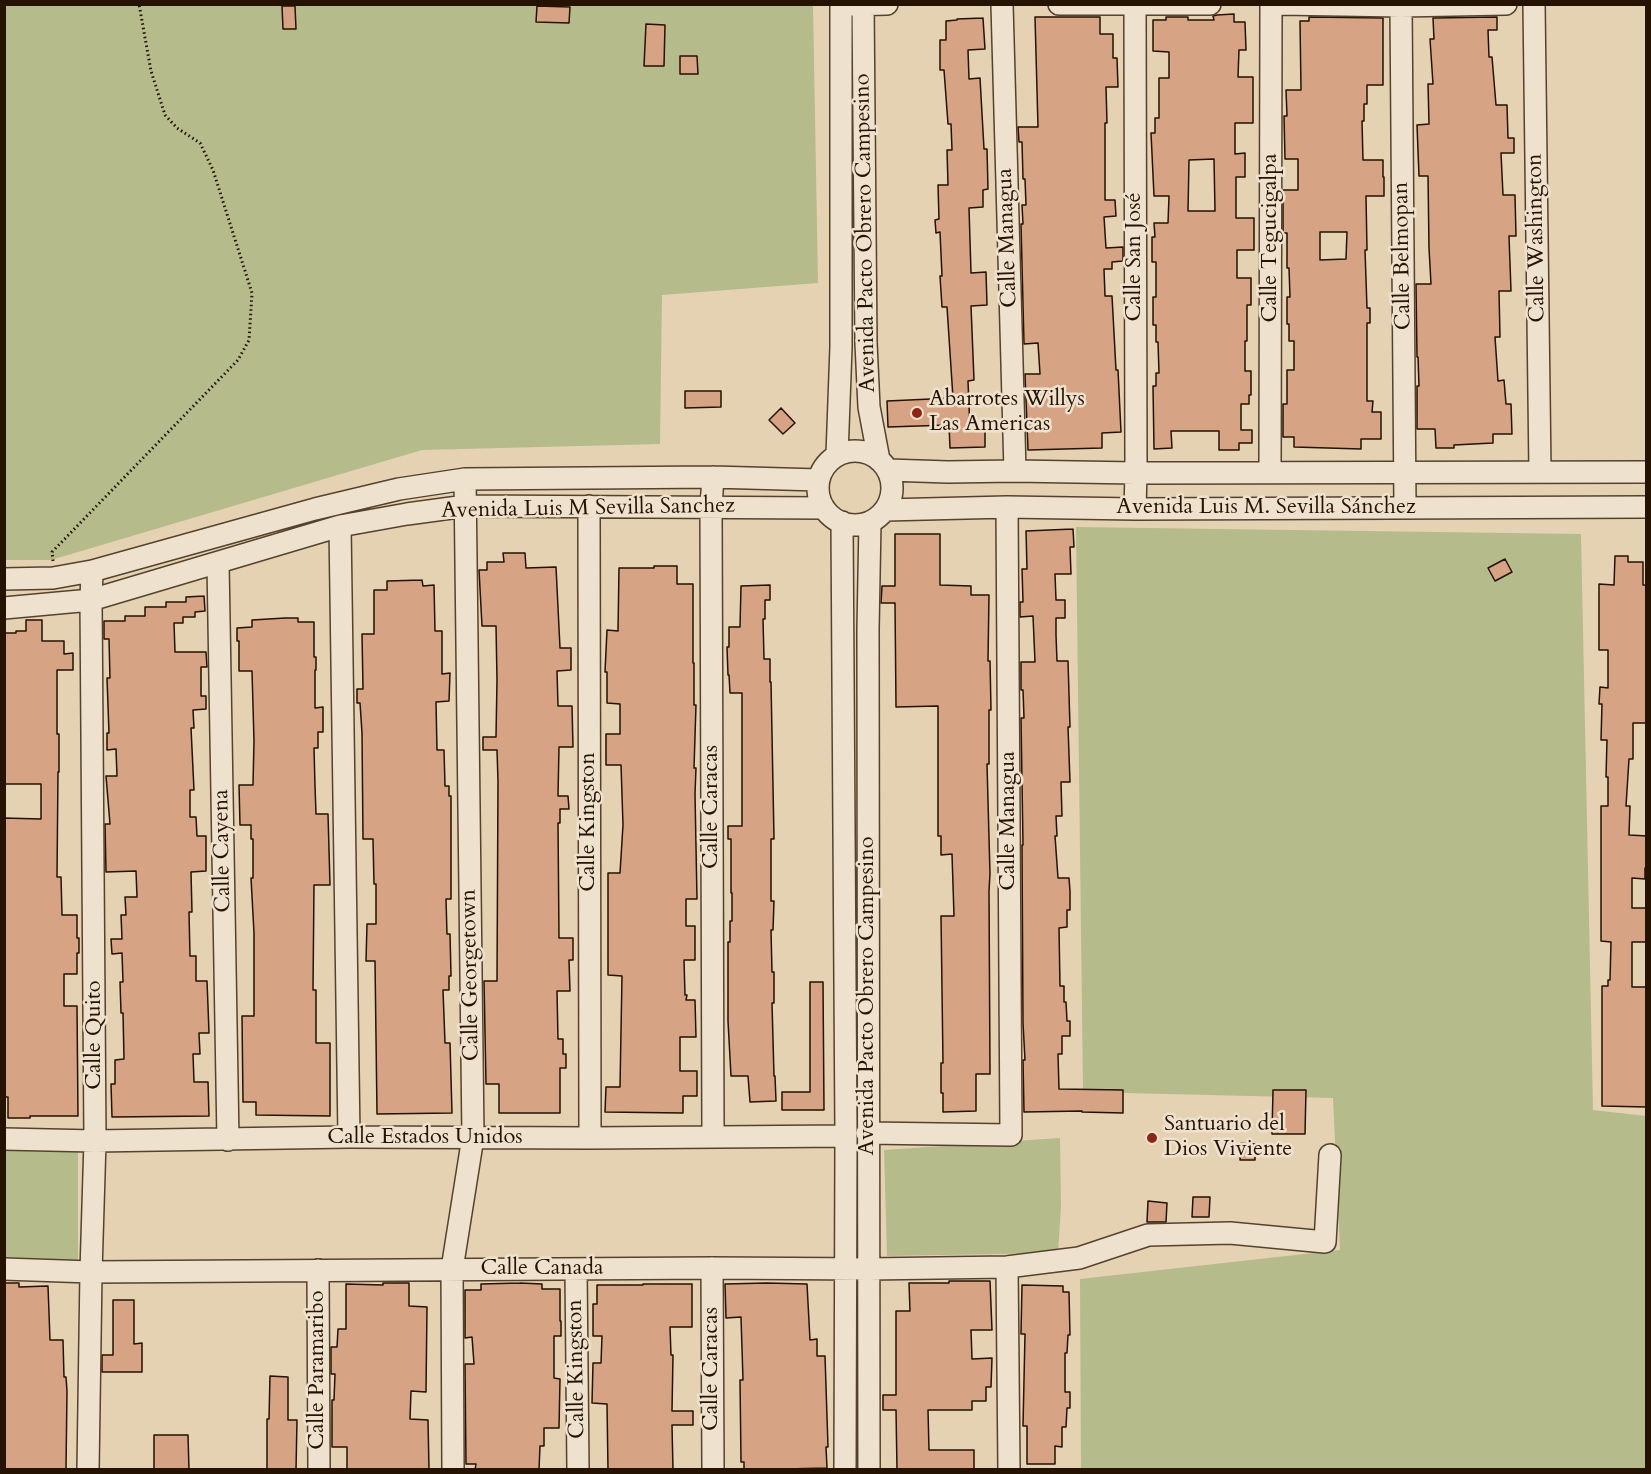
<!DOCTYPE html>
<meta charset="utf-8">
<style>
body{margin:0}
#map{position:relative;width:1651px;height:1474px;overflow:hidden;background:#e5d2b3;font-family:Cardo,serif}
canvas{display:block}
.frame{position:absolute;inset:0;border:6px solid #251200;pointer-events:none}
</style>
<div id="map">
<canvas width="1651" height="1474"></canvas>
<div class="frame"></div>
</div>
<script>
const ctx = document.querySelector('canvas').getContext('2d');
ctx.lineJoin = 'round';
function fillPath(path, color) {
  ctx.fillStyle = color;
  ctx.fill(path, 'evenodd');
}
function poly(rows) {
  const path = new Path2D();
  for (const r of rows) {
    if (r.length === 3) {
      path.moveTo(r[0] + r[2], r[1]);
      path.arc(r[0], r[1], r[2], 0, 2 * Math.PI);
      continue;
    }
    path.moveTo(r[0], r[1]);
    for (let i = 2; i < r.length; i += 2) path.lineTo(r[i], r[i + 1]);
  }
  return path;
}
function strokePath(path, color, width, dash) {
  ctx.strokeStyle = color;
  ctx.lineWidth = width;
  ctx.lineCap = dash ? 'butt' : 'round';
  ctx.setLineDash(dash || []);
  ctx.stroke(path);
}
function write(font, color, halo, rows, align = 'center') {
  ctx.font = font + ' Cardo,serif';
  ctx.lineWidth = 5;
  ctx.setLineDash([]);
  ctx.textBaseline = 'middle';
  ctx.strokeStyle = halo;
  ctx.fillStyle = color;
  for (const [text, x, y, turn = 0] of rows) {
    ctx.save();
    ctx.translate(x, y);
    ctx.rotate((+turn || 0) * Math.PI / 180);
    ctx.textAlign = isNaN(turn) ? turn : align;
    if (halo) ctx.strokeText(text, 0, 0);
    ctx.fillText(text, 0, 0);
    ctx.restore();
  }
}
fillPath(poly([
 [5,5,813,5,818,283,662,295,660,444,422,450,51,560,5,560],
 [1076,527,1581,534,1593,1110,1646,1116,1646,1469,1081,1469,1080,1279,1340,1250,1333,1098,1083,1092],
 [1060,1138,1061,1207,1058,1253,887,1256,884,1150],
 [5,1148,78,1148,78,1260,5,1260]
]), '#b6bb8b');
const building = poly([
 [282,6,295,6,296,29,283,29,282,6],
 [537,6,570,7,569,23,536,22,537,6],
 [1234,14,1234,22,1245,22,1246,50,1239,50,1238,77,1253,77,1253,123,1235,123,1235,154,1245,153,1245,177,1236,177,1236,218,1254,218,1254,250,1237,250,1237,278,1251,278,1251,305,1247,305,1247,341,1245,341,1245,371,1251,371,1251,395,1249,395,1249,404,1241,404,1241,430,1252,430,1252,443,1239,443,1239,450,1219,450,1219,431,1171,431,1172,448,1154,449,1153,386,1156,386,1156,373,1159,373,1158,342,1156,342,1156,325,1153,325,1153,297,1156,297,1156,262,1152,262,1152,237,1155,237,1154,223,1168,223,1169,196,1154,196,1151,133,1155,133,1155,118,1159,118,1159,78,1169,78,1169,52,1153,51,1153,20,1166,20,1166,17,1188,17,1188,20,1214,20,1213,16,1217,15,1234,14],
 [1214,159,1215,211,1188,211,1189,160,1214,159],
 [1035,17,1100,17,1100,34,1113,34,1113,58,1117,58,1118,87,1106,87,1107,123,1105,123,1105,200,1115,200,1116,216,1104,217,1106,248,1123,247,1123,261,1112,262,1112,269,1104,269,1105,296,1112,296,1116,370,1118,370,1121,432,1102,433,1102,448,1028,450,1025,374,1040,374,1038,343,1024,344,1021,224,1023,224,1022,205,1026,205,1025,179,1023,179,1022,142,1019,142,1018,127,1038,127,1035,17],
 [1309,17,1383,18,1383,85,1367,85,1367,104,1364,104,1364,121,1362,121,1363,160,1383,160,1383,177,1384,177,1384,196,1366,196,1367,250,1365,250,1367,308,1370,308,1370,323,1367,323,1367,401,1373,401,1372,412,1381,412,1381,439,1361,439,1361,449,1294,447,1294,437,1283,437,1283,404,1287,404,1287,370,1294,370,1294,341,1289,341,1289,324,1287,324,1287,297,1290,297,1289,268,1287,268,1287,233,1283,233,1283,190,1298,190,1298,159,1285,159,1284,116,1287,116,1286,90,1301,90,1300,21,1309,21,1309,17],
 [1320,232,1347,232,1346,259,1320,260,1320,232],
 [1497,17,1497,30,1488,30,1489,57,1492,57,1496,105,1507,105,1508,138,1514,138,1514,153,1501,153,1503,195,1515,195,1516,236,1509,236,1511,291,1499,291,1500,337,1495,337,1498,381,1504,380,1506,404,1511,404,1512,434,1493,434,1493,443,1454,445,1454,448,1436,448,1435,429,1417,429,1417,386,1419,386,1418,357,1417,357,1416,284,1431,284,1429,248,1428,176,1419,176,1417,125,1429,124,1428,84,1433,84,1430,39,1434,39,1433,18,1497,17],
 [983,18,985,49,968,50,969,79,980,78,984,149,987,149,988,189,983,190,983,207,969,208,971,273,986,272,987,305,971,306,974,380,968,381,970,430,985,429,985,447,950,448,949,425,888,427,887,401,953,398,947,307,942,307,940,276,942,276,940,232,936,233,935,220,939,219,938,185,948,185,947,150,952,150,951,124,948,124,944,70,940,70,940,40,946,40,946,21,957,20,957,19,983,18],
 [646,24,665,25,664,66,644,66,646,24],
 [680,56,697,56,698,74,680,74,680,56],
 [685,391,721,391,721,407,685,408,685,391],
 [781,408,795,423,783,434,769,420,781,408],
 [1073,529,1074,547,1070,547,1071,574,1055,574,1056,600,1065,600,1065,618,1056,618,1056,635,1057,661,1068,661,1070,727,1068,727,1070,782,1061,782,1062,816,1056,816,1057,836,1055,836,1058,878,1069,878,1070,891,1070,910,1067,910,1067,927,1059,928,1060,986,1064,986,1064,1002,1066,1002,1067,1021,1070,1021,1070,1036,1062,1036,1062,1054,1058,1054,1059,1089,1123,1090,1123,1113,1082,1112,1082,1111,1024,1112,1023,1060,1025,1060,1023,1023,1022,845,1023,845,1021,718,1024,718,1023,690,1021,690,1021,662,1035,662,1033,616,1020,617,1020,602,1023,602,1022,569,1027,569,1026,531,1073,529],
 [895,534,940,534,940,585,971,586,971,595,989,595,988,661,990,661,991,710,989,710,989,764,987,764,990,874,989,891,990,1074,976,1074,976,1111,943,1112,943,1093,941,1093,941,1063,943,1063,941,916,954,916,952,854,941,855,941,836,938,836,938,706,896,707,895,603,881,603,882,586,895,586,895,534],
 [503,553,525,553,526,568,556,567,560,648,571,648,571,670,557,671,558,706,572,706,573,747,559,747,558,796,568,796,569,809,560,809,560,823,558,823,559,938,573,938,573,960,569,960,570,991,557,991,558,1039,563,1039,563,1054,566,1054,566,1068,560,1068,560,1113,499,1113,499,1084,486,1084,484,981,497,981,498,781,497,750,483,750,483,737,496,737,497,680,496,626,482,626,479,570,487,570,487,562,504,562,503,553],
 [1615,556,1628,556,1628,562,1643,562,1643,585,1647,585,1647,723,1633,723,1633,759,1629,759,1626,806,1630,806,1629,835,1647,836,1647,868,1645,868,1645,879,1632,878,1632,908,1647,908,1647,942,1632,942,1632,987,1646,987,1647,1107,1602,1106,1602,986,1608,986,1608,980,1610,980,1611,942,1601,941,1601,806,1608,806,1608,777,1606,777,1607,740,1601,740,1602,704,1599,704,1600,687,1608,688,1608,650,1599,650,1599,584,1614,585,1615,556],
 [1505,559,1512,572,1495,581,1488,568,1505,559],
 [654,566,677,566,677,584,693,584,693,663,694,663,694,705,696,705,694,768,696,768,695,794,697,899,686,899,686,926,695,926,695,960,684,960,685,995,687,995,686,1000,695,1000,696,1037,680,1037,680,1071,697,1071,697,1096,683,1096,683,1113,605,1112,606,1087,620,1087,622,976,608,975,608,873,620,873,623,825,621,765,606,765,606,734,620,734,620,704,607,703,607,672,605,672,607,630,618,631,619,568,654,568,654,566],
 [422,580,423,586,434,585,435,631,442,631,442,674,450,673,449,701,436,702,437,750,444,750,445,786,449,786,449,796,451,796,451,899,446,899,447,934,450,934,451,976,449,976,449,990,443,990,445,1043,450,1043,452,1113,377,1114,375,961,366,961,367,924,376,924,376,884,374,884,373,839,363,839,362,733,360,703,357,703,357,689,363,689,362,634,374,634,374,590,387,590,387,581,422,580],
 [770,585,770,600,765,600,765,619,763,619,764,659,770,659,770,682,771,682,774,839,771,839,771,901,774,901,773,930,771,930,772,972,774,972,774,1003,772,1003,774,1076,775,1076,776,1101,750,1102,748,1076,731,1076,728,1021,728,942,730,942,730,921,732,921,732,893,731,893,731,839,728,839,728,826,742,826,742,693,730,693,729,675,728,675,727,647,729,647,729,627,740,627,741,586,770,585],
 [204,596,205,611,195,612,195,617,183,617,183,623,174,623,175,652,206,652,207,667,201,667,201,696,206,696,206,709,193,710,194,728,191,728,194,790,190,790,190,817,196,817,197,836,206,836,206,871,191,872,192,912,189,912,190,956,196,956,196,981,207,981,208,1006,209,1033,199,1033,200,1054,193,1054,194,1082,208,1082,209,1116,112,1117,111,1084,115,1084,115,1060,124,1059,123,1013,121,1013,120,982,123,982,122,953,112,954,111,939,122,939,121,915,126,915,125,897,137,897,136,871,106,872,105,824,110,824,106,776,117,776,116,749,107,750,107,733,109,733,107,678,110,678,109,639,104,639,104,621,125,621,125,616,145,616,145,607,166,607,166,602,186,602,186,597,204,596],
 [285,618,298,618,298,622,314,622,314,657,316,657,316,670,315,670,315,708,323,707,323,732,318,732,318,748,314,748,315,786,316,814,328,814,330,885,314,885,313,990,316,990,316,1043,330,1043,330,1116,256,1115,256,1102,243,1102,242,1016,254,1016,254,933,251,878,253,878,253,839,251,839,251,825,240,825,239,785,253,785,254,741,252,671,239,671,239,641,237,641,237,628,252,627,252,620,285,618],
 [26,620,42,620,42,641,64,641,64,654,73,653,73,670,57,670,57,734,59,734,59,772,58,772,57,877,61,877,62,915,77,915,77,938,79,938,79,953,77,953,77,974,64,974,64,1006,77,1006,78,1116,30,1116,30,1118,8,1118,8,1097,4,1097,4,818,41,819,41,784,4,784,4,633,16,633,16,631,26,631,26,620],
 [810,982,823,982,824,1110,782,1110,782,1092,810,1092,810,982],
 [1273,1090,1306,1090,1305,1134,1272,1134,1273,1090],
 [1241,1143,1255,1144,1255,1160,1240,1160,1241,1143],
 [1193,1197,1210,1197,1209,1217,1192,1217,1193,1197],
 [1148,1201,1167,1203,1166,1222,1147,1222,1148,1201],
 [949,1281,990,1281,992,1330,971,1330,972,1359,992,1358,991,1387,986,1387,986,1401,972,1401,972,1410,928,1410,929,1450,974,1450,974,1470,897,1470,896,1410,883,1410,883,1395,896,1395,896,1311,910,1311,909,1283,949,1283,949,1281],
 [4,1283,19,1283,19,1287,48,1286,50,1340,63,1340,64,1377,66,1377,67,1391,66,1469,4,1470,4,1283],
 [383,1283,409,1283,409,1306,427,1307,426,1392,411,1391,410,1419,428,1420,429,1470,347,1470,347,1447,332,1447,332,1400,334,1400,335,1374,331,1374,331,1347,337,1347,338,1329,346,1329,346,1284,383,1285,383,1283],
 [520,1283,542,1284,542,1289,560,1289,560,1321,561,1321,561,1336,554,1336,554,1378,560,1379,559,1428,544,1428,544,1446,540,1446,539,1470,475,1470,476,1464,466,1464,465,1364,474,1364,472,1337,465,1338,465,1290,481,1290,481,1284,520,1283],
 [767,1283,807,1284,810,1340,817,1339,817,1356,825,1356,828,1447,826,1447,827,1468,744,1470,744,1462,741,1462,740,1380,743,1380,741,1317,726,1318,725,1284,767,1283],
 [643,1284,692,1284,692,1327,670,1327,671,1355,673,1355,672,1411,693,1411,693,1425,672,1425,673,1470,608,1470,607,1404,592,1403,593,1363,601,1363,602,1336,593,1336,593,1304,597,1304,597,1285,643,1285,643,1284],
 [1022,1285,1063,1286,1063,1292,1069,1292,1070,1335,1068,1335,1067,1353,1065,1353,1065,1392,1070,1392,1070,1408,1067,1408,1066,1427,1062,1427,1062,1447,1055,1446,1055,1464,1027,1464,1027,1426,1023,1426,1025,1334,1021,1334,1022,1285],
 [113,1300,134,1300,134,1344,142,1343,142,1372,102,1372,102,1355,113,1355,113,1300],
 [270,1376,288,1377,288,1420,297,1420,296,1470,267,1470,267,1419,269,1419,270,1376],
 [154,1435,188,1435,189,1470,154,1470,154,1435]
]);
fillPath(building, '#d6a384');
strokePath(building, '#251200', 1.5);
const minor = poly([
 [863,4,866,343,869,407,879,460],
 [1002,4,1015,471],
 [1059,4,1210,4],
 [1281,4,1401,6,1506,4],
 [1534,4,1540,472],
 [849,5,887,4],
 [1401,6,1405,507],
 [855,488,37],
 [837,455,841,347,841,4],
 [888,470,948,472,1015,471,1136,473,1646,472],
 [1270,472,1271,4],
 [713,477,711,507,713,1137],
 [589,506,590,1138],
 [1135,509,1136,473,1135,5],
 [885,510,1007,507,1135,509,1646,507],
 [842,522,846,1136,845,1470],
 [340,526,349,1137],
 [218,563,228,1140],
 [4,579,53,578,92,571,315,509,399,489,465,479,713,477,819,480],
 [4,608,91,600,340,526,407,514,466,506,824,508],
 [867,1133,1011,1135,1007,507],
 [4,1139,95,1141,349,1137,590,1138,846,1136],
 [1007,1267,1009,1470],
 [712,1268,713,1470],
 [4,1269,91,1272,712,1268,869,1269,1007,1267,1079,1258,1148,1235,1230,1233,1325,1242,1330,1155],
 [576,1269,578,1470],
 [318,1270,319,1470],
 [88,1470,91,1272,95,1141,91,600,92,571],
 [453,1470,452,1269,473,1137,465,479],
 [869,1470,868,629,870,522]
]);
strokePath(minor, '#55422d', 24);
strokePath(poly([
 [53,561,52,552,238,360,249,340,252,293,213,170,200,143,177,128,165,115,151,71,139,4]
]), '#251200', 3, [1.5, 3]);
strokePath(minor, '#eee2ce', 21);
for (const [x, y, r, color] of [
 [917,413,6,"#8f2418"],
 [1152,1138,6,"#8f2418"]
]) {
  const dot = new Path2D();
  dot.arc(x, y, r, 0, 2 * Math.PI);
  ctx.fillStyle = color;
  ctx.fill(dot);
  strokePath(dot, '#eee2ce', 2);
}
write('22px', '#251200', '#eee2ce', [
 ["Avenida Pacto Obrero Campesino",866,233,-91],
 ["Calle Managua",1008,238,-92],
 ["Calle Tegucigalpa",1271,238,-90],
 ["Calle Washington",1537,238,-91],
 ["Calle Belmopan",1403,256,-91],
 ["Calle San José",1135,257,-90],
 ["Avenida Luis M. Sevilla Sánchez",1266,508],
 ["Avenida Luis M Sevilla Sanchez",588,509,-1],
 ["Calle Caracas",712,807,-90],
 ["Calle Managua",1009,821,-90],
 ["Calle Kingston",589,822,-90],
 ["Calle Cayena",223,851,-91],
 ["Calle Georgetown",471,975,-91],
 ["Avenida Pacto Obrero Campesino",868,996,-90],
 ["Calle Quito",95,1035,-90],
 ["Calle Estados Unidos",425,1138],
 ["Calle Canada",542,1269],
 ["Calle Kingston",577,1369,-91],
 ["Calle Caracas",712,1369,-90],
 ["Calle Paramaribo",318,1370,-90]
]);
write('22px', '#251200', '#eee2ce', [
 ["Abarrotes Willys",929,400],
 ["Las Americas",929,425],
 ["Santuario del",1164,1125],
 ["Dios Viviente",1164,1150]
], 'left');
</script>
